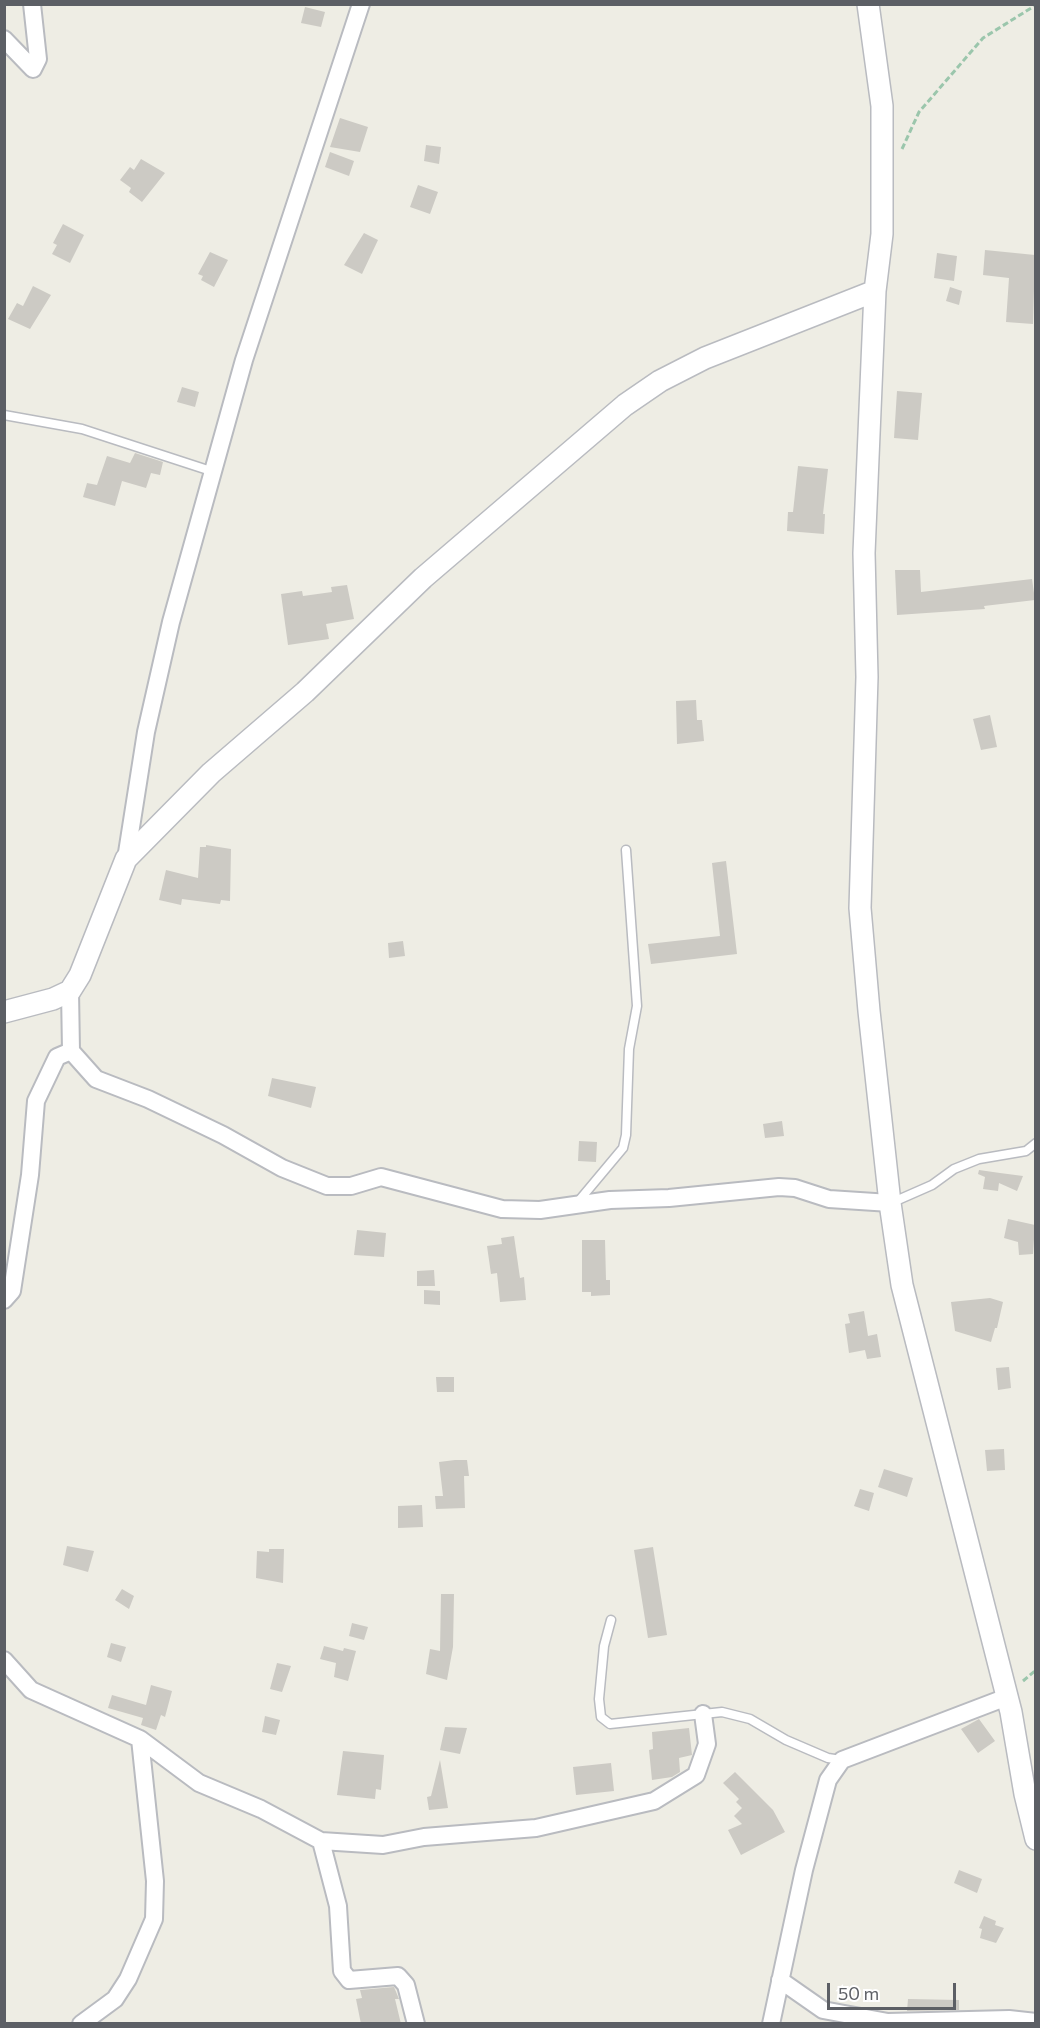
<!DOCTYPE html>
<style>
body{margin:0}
#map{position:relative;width:1040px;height:2028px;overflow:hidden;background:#eeede4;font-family:Commissioner,sans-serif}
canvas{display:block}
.frame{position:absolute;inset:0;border:6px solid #5c5f65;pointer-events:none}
.scale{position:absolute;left:827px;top:1983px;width:129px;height:27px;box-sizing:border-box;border:3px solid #5c5f65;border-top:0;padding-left:8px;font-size:18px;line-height:21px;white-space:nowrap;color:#5c5f65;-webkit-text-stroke:4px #fff;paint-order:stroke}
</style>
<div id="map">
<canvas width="1040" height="2028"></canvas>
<div class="frame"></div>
<div class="scale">50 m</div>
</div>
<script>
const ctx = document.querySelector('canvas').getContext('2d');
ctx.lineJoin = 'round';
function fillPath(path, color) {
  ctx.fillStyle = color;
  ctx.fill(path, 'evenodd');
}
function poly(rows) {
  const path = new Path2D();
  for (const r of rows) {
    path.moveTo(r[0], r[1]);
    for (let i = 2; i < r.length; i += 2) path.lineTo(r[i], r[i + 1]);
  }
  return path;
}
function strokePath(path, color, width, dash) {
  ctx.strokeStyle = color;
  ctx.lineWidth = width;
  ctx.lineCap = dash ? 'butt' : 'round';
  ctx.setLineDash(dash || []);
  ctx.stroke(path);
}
fillPath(poly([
 [305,7,325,12,321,27,301,23],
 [340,118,368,127,360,152,330,147],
 [426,145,441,147,439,164,424,161],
 [330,152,354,161,349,176,325,167],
 [141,159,165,173,142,202,129,192,131,188,120,180,130,167,134,170],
 [418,185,438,192,430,214,410,207],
 [63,224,84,235,70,263,52,254,57,245,53,243],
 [364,233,378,240,362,274,344,265],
 [985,250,1035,255,1033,324,1006,322,1009,278,983,275],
 [210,252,228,260,214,287,201,280,203,276,198,274],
 [937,253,957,256,954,281,934,278],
 [33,286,51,295,30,329,8,319,17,303,23,306],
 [950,287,962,291,959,305,946,301],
 [182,387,199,392,195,407,177,402],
 [897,391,922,393,918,440,894,438],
 [135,453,163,462,160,475,151,473,146,488,122,481,115,506,83,497,87,483,97,485,107,456,130,463],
 [798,466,828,469,823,514,825,514,824,534,787,531,788,512,793,512],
 [895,570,920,570,921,592,1032,579,1035,600,984,606,985,609,897,615],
 [347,585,354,619,326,624,329,639,288,645,281,594,302,591,303,596,332,592,331,587],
 [696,700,697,720,702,720,704,741,677,744,676,701],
 [990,715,997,747,981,750,973,719],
 [206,845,231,849,230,901,221,900,220,904,182,899,181,905,159,900,166,870,198,878,200,847,206,847],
 [726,861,737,954,651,964,648,944,720,936,712,863],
 [403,941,405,956,389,958,388,943],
 [272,1078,316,1087,311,1108,268,1096],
 [782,1121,784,1136,765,1138,763,1124],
 [579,1141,597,1142,596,1162,578,1161],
 [979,1170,1000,1173,1023,1176,1017,1191,999,1183,998,1191,983,1189,985,1177,978,1174],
 [1008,1219,1035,1225,1033,1254,1019,1255,1018,1242,1004,1238],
 [357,1230,386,1233,384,1257,354,1255],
 [514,1236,520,1278,524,1277,526,1300,500,1302,497,1273,491,1274,487,1246,502,1244,501,1238],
 [582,1240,605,1240,606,1280,610,1280,610,1295,591,1296,591,1292,582,1292],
 [434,1270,435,1286,417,1286,417,1271],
 [424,1290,440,1291,440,1305,424,1304],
 [990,1298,1003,1302,997,1328,995,1328,991,1342,955,1331,951,1302],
 [864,1311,868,1336,877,1334,881,1357,867,1359,865,1350,849,1353,845,1324,850,1323,848,1314],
 [1009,1367,1011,1388,998,1390,996,1368],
 [436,1377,454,1377,454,1392,437,1392],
 [1004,1449,1005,1470,987,1471,985,1450],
 [455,1460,467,1460,469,1476,464,1476,465,1508,436,1509,435,1496,443,1496,439,1462],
 [884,1469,913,1478,907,1497,878,1487],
 [860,1489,874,1493,869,1511,854,1506],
 [422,1505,423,1527,398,1528,398,1506],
 [67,1546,94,1551,88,1572,63,1565],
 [653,1547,667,1635,648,1638,634,1550],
 [269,1549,284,1549,283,1583,256,1578,257,1551,269,1552],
 [122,1589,134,1596,129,1609,115,1600],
 [441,1594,454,1594,453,1647,447,1680,426,1674,430,1649,440,1651],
 [352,1623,368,1627,364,1640,349,1636],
 [111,1643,126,1647,121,1662,107,1657],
 [324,1646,343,1651,344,1648,356,1651,348,1681,334,1677,336,1663,320,1659],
 [277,1663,291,1666,282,1692,270,1689],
 [151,1685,172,1691,165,1717,161,1715,156,1730,141,1725,143,1718,108,1708,112,1695,146,1705],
 [265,1716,280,1720,276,1735,262,1732],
 [979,1719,995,1741,978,1753,961,1729],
 [445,1727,467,1728,460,1754,440,1750],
 [689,1728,692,1755,679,1758,680,1772,672,1777,652,1780,649,1750,653,1749,652,1732],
 [343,1751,384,1755,381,1790,376,1789,375,1799,337,1795],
 [440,1760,448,1808,429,1810,427,1797,431,1796],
 [611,1763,614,1791,576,1795,573,1767],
 [735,1772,773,1810,785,1832,741,1855,728,1830,742,1824,734,1816,742,1808,736,1802,739,1799,723,1783],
 [959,1870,982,1879,977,1893,954,1883],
 [984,1916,996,1921,995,1925,1004,1928,996,1943,980,1938,982,1929,979,1928],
 [394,1987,399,1999,395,1999,401,2024,361,2024,356,1999,362,1998,360,1990],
 [908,1999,959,2000,959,2010,907,2011]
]), '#cccac4');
const service = poly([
 [4,415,82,429,214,472],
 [577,1203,623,1148,626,1135,629,1049,637,1006,626,850],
 [891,1203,932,1185,954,1169,979,1159,1026,1151,1036,1143],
 [611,1620,604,1646,599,1699,601,1717,610,1724,722,1712,750,1719,786,1740,828,1758,841,1760]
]);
const minor = poly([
 [4,39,33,69,38,59,32,4],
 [126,859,146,732,171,622,244,360,361,4],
 [70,991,71,1051,96,1079,148,1099,223,1135,282,1168,327,1186,351,1186,381,1177,502,1209,540,1210,610,1200,669,1198,779,1187,795,1188,829,1199,890,1203],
 [4,1300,12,1291,30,1175,36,1101,57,1057,71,1051],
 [4,1660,31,1690,140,1739,199,1783,261,1809,321,1841,383,1845,424,1837,536,1828,654,1801,696,1775,707,1744,703,1714],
 [321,1841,338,1906,342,1971,349,1980,398,1976,406,1985,416,2024],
 [780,1980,823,2010,888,2022,1009,2019,1036,2022],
 [81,2024,115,1999,128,1979,154,1919,155,1881,140,1739],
 [771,2024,804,1870,828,1780,842,1760,1007,1697]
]);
const tertiary = poly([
 [868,4,882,106,882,234,875,291,864,553,867,677,860,908,869,1011,890,1203,902,1285,1011,1712,1025,1794,1036,1839],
 [4,1012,53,999,70,991,80,975,126,859,211,773,305,692,423,578,625,405,660,381,705,358,875,291]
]);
strokePath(service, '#b9bbc0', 11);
strokePath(minor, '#b9bbc0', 20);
strokePath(tertiary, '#b9bbc0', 24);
strokePath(poly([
 [902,149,919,112,983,38,1036,5],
 [1023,1681,1036,1670]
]), '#9bc6ac', 3, [6, 3]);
strokePath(service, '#fff', 8);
strokePath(minor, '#fff', 16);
strokePath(tertiary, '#fff', 21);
</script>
